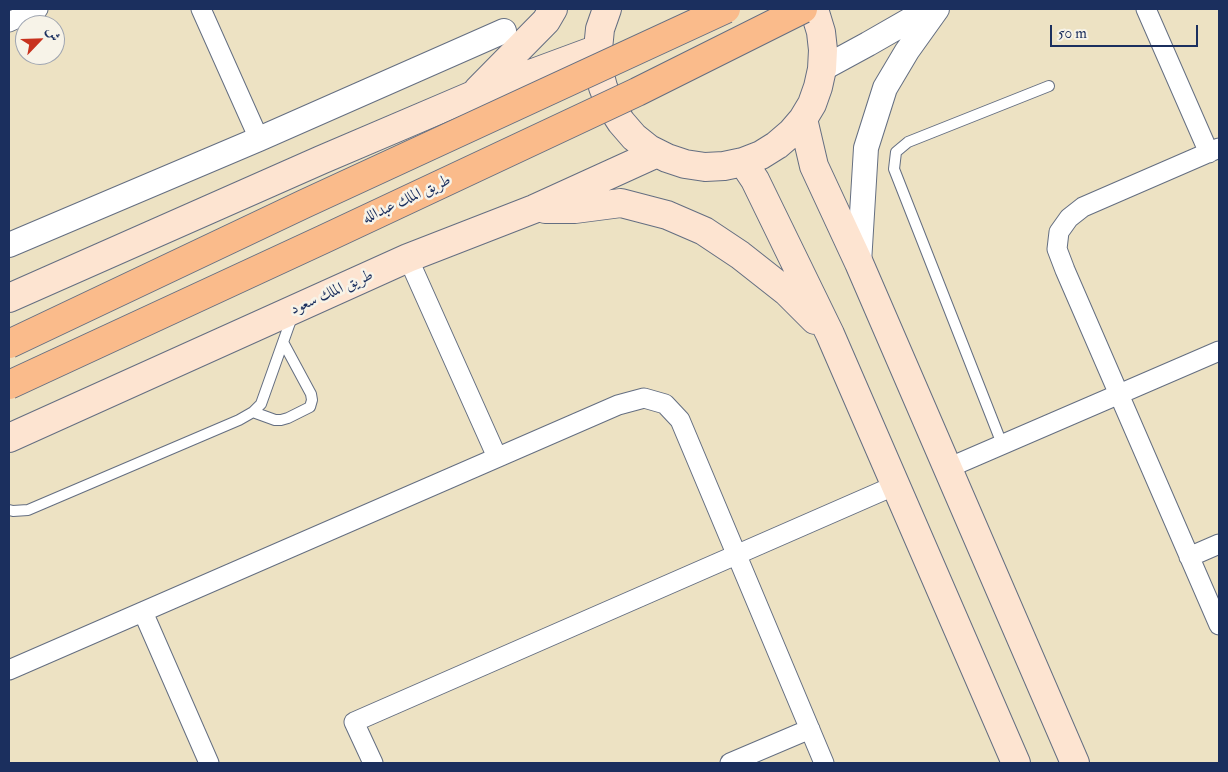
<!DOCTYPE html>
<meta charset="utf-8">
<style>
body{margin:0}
#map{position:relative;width:1228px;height:772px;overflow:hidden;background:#ede2c3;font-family:"IM FELL Double Pica",Amiri,serif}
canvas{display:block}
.frame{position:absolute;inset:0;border:10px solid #1b2f5e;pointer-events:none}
.north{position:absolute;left:15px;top:15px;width:50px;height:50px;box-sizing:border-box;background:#f7f3e8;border:1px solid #9fa5b1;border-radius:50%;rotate:66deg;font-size:14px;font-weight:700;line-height:20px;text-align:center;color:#1b2f5e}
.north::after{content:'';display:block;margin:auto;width:18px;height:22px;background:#c8321e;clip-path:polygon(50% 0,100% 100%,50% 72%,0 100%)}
.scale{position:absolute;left:1050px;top:25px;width:148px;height:22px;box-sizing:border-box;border:2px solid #1b2f5e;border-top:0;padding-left:6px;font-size:15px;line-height:18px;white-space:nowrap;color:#1b2f5e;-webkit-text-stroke:4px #f7f3e8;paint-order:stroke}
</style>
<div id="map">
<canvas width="1228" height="772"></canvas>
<div class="frame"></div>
<div class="north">ش</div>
<div class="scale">50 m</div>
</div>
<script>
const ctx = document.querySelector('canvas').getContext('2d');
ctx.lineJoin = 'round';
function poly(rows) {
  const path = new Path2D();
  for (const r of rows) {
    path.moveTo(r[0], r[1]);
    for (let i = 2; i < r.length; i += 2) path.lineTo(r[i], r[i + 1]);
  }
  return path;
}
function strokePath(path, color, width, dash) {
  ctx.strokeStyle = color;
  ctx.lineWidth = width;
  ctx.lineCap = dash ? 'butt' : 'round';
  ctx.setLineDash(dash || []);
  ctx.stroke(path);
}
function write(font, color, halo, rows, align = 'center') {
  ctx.font = font + ' "IM FELL Double Pica",Amiri,serif';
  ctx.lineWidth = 5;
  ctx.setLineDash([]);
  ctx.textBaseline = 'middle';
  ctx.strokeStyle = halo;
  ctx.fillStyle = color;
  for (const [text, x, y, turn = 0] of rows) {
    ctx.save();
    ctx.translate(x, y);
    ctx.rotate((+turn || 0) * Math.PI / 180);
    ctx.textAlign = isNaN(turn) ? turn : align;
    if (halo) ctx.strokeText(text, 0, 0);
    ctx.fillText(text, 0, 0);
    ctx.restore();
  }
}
const service = poly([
 [253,412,275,420,281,420,288,418,310,407,312,400,311,394,283,342],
 [1002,444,894,169,896,152,908,142,1049,86],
 [9,510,13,511,28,510,239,420,253,412,261,404,293,314]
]);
const minor = poly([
 [201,9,259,139],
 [1146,9,1209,153],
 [9,22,38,9],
 [1219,148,1083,207,1069,218,1059,232,1057,249,1065,270,1219,625],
 [408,258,497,457],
 [948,468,1219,351],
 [1189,557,1219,544],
 [143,612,209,763],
 [9,670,618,405,644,398,665,404,680,420,824,763],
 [373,763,354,722,896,485],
 [730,763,810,729]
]);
const tertiary = poly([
 [822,69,868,44,929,9],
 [9,245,259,139,504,31],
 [859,263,866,148,885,88,907,51,937,9]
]);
const secondary = poly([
 [607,9,600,29,598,49,598,68,603,87,610,105,621,122,634,137,649,149,667,158,685,164,705,167,724,166,743,162,761,155,777,145,791,133,803,119,812,104,818,87,822,69,823,50,821,32,814,9],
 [478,90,546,21,553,9],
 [803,119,814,166,859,263,1075,763],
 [743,162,755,180,830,334,1016,763],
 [545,209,575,209,621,203,667,215,704,231,740,255,787,292,815,320],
 [9,298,321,160,471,96,598,49],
 [9,438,408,258,534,209,657,153]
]);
strokePath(service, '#646e81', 12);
strokePath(minor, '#646e81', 21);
strokePath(tertiary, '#646e81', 26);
strokePath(secondary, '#646e81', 30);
strokePath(service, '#fff', 10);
strokePath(minor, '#fff', 19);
strokePath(tertiary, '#fff', 24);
strokePath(secondary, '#fde4d1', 28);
const primaryBridge = poly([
 [9,344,304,204,726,9],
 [9,385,324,239,637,92,803,9]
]);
strokePath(primaryBridge, '#646e81', 30, []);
strokePath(primaryBridge, '#fabb8b', 28);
write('16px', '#1b2f5e', '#f7f3e8', [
 ["طريق الملك عبدالله",407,200,-25],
 ["طريق الملك سعود",332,293,-24]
]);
</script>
